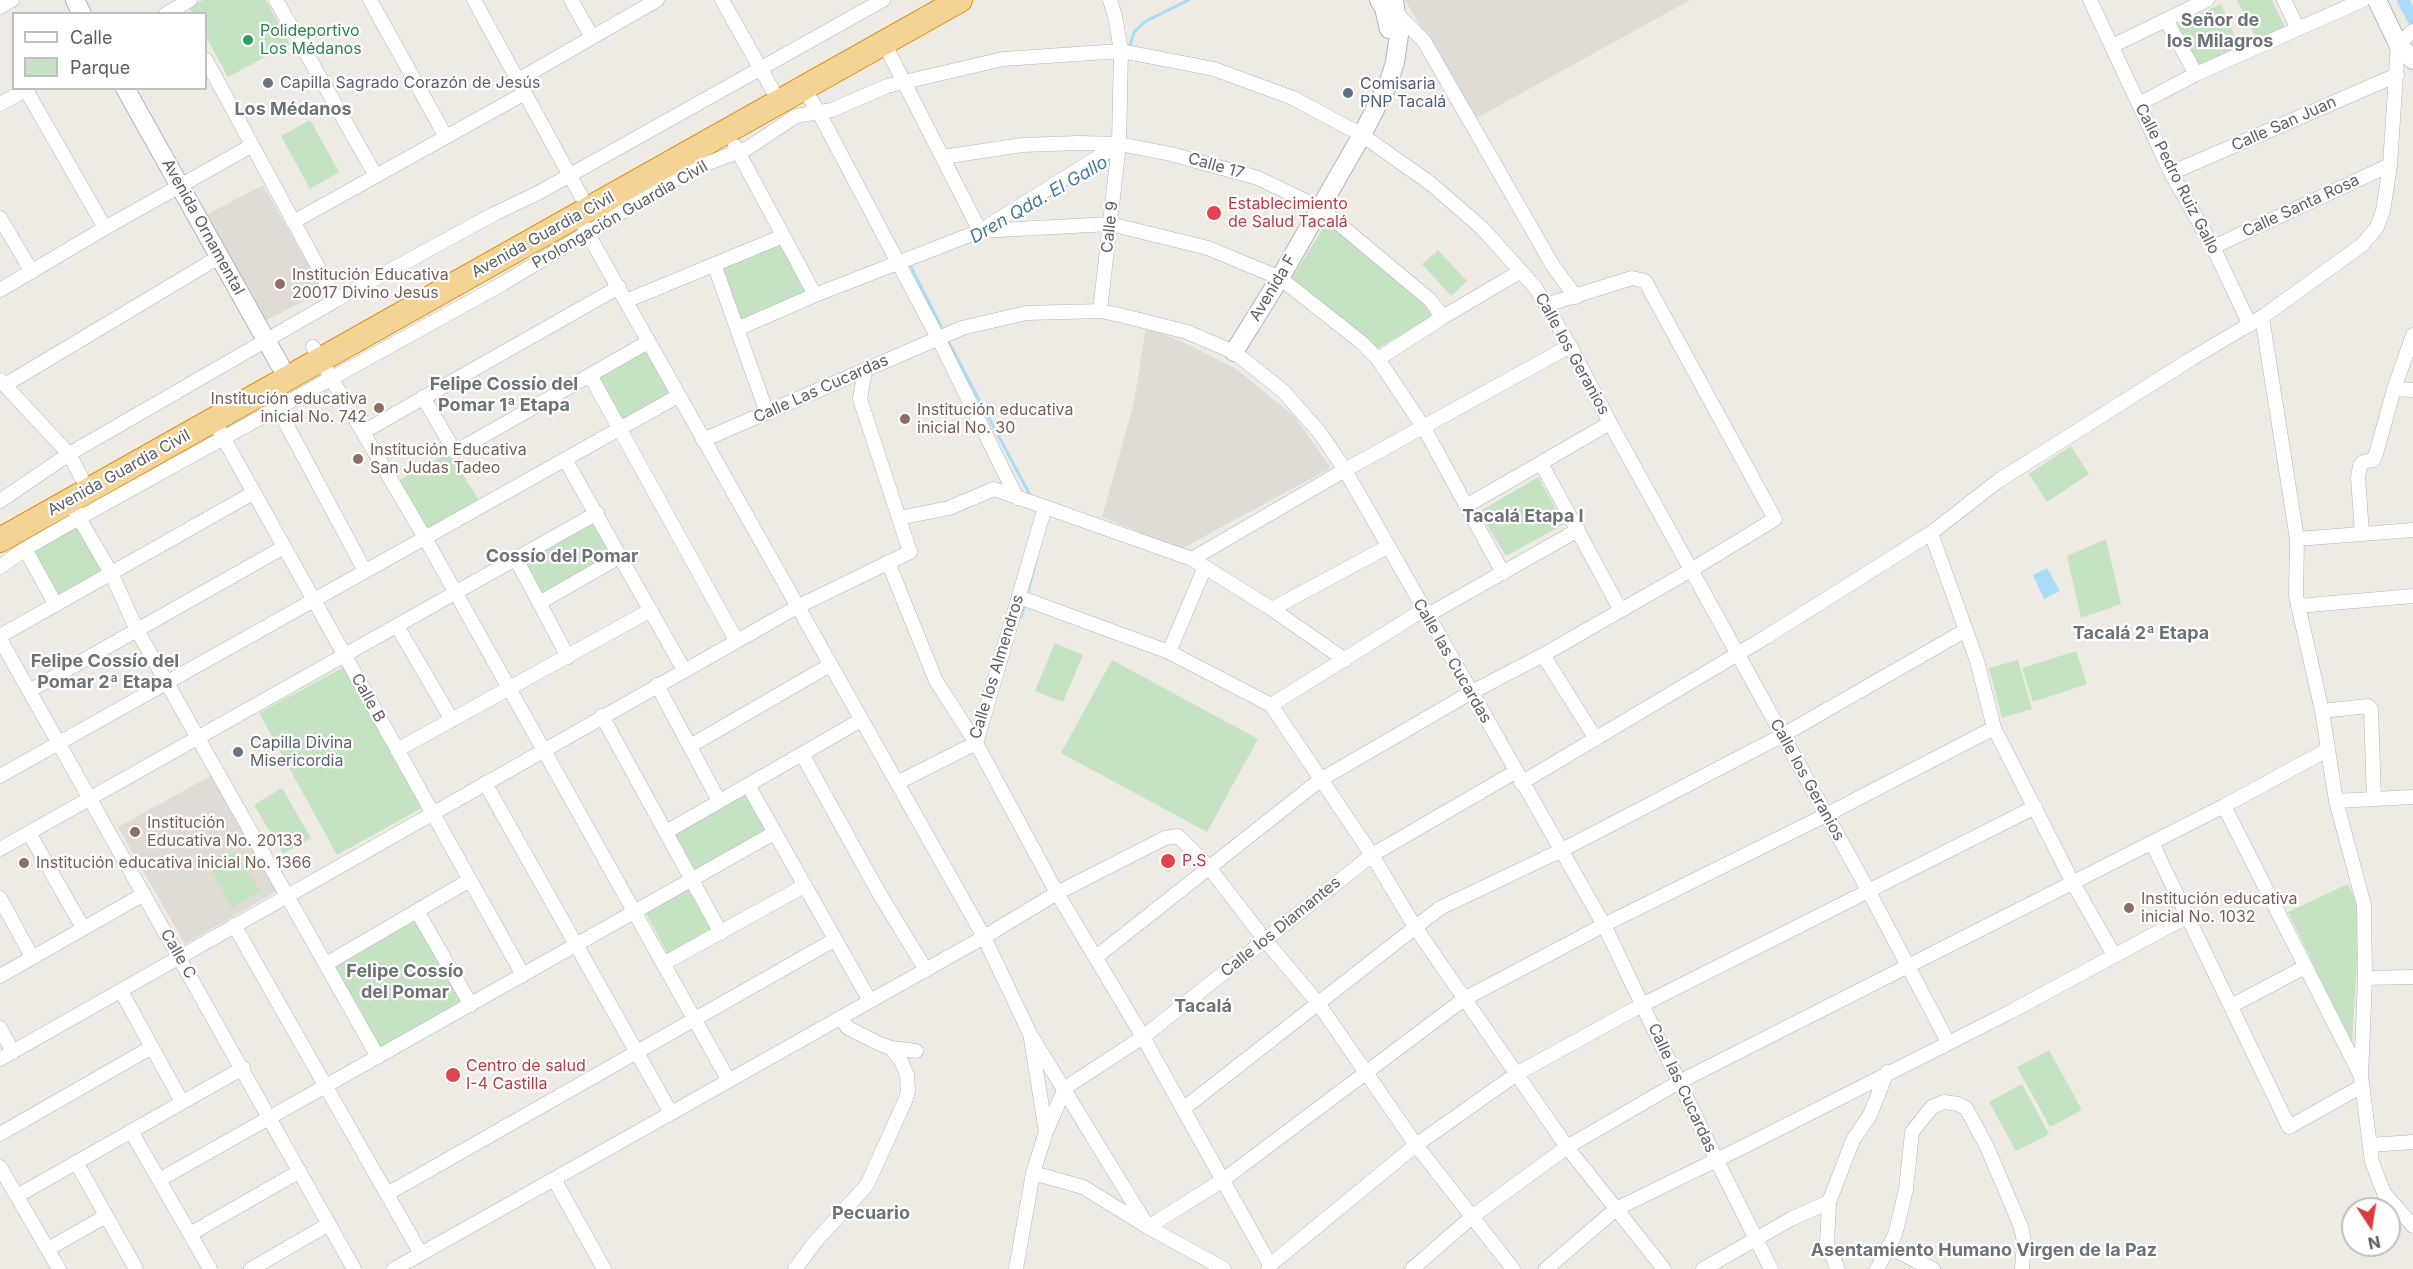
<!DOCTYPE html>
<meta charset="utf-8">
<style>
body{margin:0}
#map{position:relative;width:2413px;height:1269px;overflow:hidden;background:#edebe4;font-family:Inter,sans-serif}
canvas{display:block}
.legend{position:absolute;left:12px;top:12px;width:195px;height:78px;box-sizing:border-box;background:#fff;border:2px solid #bebfc1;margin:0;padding:8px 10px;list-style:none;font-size:18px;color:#5c6063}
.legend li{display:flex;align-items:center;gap:12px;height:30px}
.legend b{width:30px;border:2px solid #bebfc1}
.north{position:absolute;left:2341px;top:1197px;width:60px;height:60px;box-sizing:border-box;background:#fff;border:2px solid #bebfc1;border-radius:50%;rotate:168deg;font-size:16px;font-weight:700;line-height:24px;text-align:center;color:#5c6063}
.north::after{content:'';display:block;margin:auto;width:21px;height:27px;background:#db3d3d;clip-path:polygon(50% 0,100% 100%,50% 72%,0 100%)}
</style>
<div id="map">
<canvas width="2413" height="1269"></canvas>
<ul class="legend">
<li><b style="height:8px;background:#fff"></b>Calle</li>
<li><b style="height:16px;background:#c5e3c3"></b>Parque</li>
</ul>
<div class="north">N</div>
</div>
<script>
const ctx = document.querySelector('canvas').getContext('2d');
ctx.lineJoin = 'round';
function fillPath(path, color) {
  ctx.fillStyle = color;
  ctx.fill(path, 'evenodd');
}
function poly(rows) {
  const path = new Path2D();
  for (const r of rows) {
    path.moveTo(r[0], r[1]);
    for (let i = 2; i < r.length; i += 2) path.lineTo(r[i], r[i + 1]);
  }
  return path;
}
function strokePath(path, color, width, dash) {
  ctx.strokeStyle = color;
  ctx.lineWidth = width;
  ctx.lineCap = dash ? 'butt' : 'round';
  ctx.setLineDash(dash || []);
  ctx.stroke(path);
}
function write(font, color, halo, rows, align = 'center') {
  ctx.font = font + ' Inter,sans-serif';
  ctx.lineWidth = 4.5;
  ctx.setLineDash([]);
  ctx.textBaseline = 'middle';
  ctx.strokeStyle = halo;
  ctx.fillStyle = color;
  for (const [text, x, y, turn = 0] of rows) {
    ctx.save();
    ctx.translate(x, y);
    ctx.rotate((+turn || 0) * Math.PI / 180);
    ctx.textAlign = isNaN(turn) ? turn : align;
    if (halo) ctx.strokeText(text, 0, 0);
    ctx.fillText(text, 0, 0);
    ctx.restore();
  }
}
fillPath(poly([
 [1405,0,1690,0,1475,119],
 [263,185,323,291,261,323,204,216],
 [1146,327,1183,342,1236,369,1294,416,1331,468,1181,549,1102,517,1134,403],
 [212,775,279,890,185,944,118,827]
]), '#e0dcd5');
fillPath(poly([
 [203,0,266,0,290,44,228,77,206,37,206,14,193,13,189,8],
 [2237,0,2272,0,2286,29,2258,42],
 [2221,4,2241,51,2198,70,2177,24],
 [310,120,339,172,310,189,281,136],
 [1327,222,1394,274,1431,311,1431,317,1375,350,1292,278],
 [783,242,808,294,743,323,718,269],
 [1438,250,1467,281,1451,296,1422,264],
 [645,350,671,393,621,423,595,376],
 [2071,446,2089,474,2047,502,2029,474],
 [449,452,479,501,429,530,398,481],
 [1538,477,1564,524,1506,556,1479,512],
 [593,524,613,558,540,599,521,564],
 [76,525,102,573,57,598,32,552],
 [2106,539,2121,604,2081,618,2067,556],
 [1055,643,1083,655,1063,702,1035,691],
 [2076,651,2087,684,2033,702,2022,668],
 [1112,660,1258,739,1207,832,1061,753],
 [2018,660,2032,709,2002,718,1989,668],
 [344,667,422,808,337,855,259,713],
 [282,788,311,838,283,854,254,805],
 [749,791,771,831,694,873,672,834],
 [235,852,260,891,232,908,208,865],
 [2348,884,2360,911,2352,1044,2288,912],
 [688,889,712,932,669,956,645,912],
 [416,921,464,1004,378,1050,332,966],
 [2049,1050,2082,1110,2050,1127,2017,1067],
 [2022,1084,2049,1134,2016,1151,1989,1102]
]), '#c5e3c3');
fillPath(poly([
 [2047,568,2060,591,2044,599,2033,575]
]), '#aadcf8');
strokePath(poly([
 [1129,48,1134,32,1146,21,1189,0],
 [1029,208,1113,157],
 [910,265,943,330],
 [947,339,1031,497],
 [1027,595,1036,561],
 [1021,617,1025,604]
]), '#aadcf8', 3);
strokePath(poly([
 [2403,0,2413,19]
]), '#aadcf8', 12);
const street = poly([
 [276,0,376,176],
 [370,0,446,137],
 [474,0,581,196],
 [571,0,592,37],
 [722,0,772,89],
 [2090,0,2171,173,2213,247,2250,325],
 [2284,0,2298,29],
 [0,7,12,0],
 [166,14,190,0],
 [1394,14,1397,14,1424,41,1553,266,1576,297],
 [2166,20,2196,74],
 [884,43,980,231],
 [2112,46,2207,0],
 [206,60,336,300],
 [518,80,657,0],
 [804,89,819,113,938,338,1017,498],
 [26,90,105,228],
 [0,104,29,88],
 [2139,104,2196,74,2363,0],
 [735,146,815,295],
 [943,157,1022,145,1078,143,1119,144,1171,154,1258,178,1320,208,1430,300,1443,317],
 [2171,173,2397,75],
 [0,218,32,272],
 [293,222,525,93],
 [584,227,984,937,1030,1034,1148,1227,1223,1180,1464,999,1604,925,1826,815,1994,728],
 [980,231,1110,224,1208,248,1280,278,1361,342,1378,359,1424,428,1503,573],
 [2213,247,2390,165],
 [714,264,767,413],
 [0,290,105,228,251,146],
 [626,301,783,236],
 [1100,311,1119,144,1121,51,1115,16,1110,0],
 [2262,317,2297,539,2296,596,2322,711,2336,801,2364,905,2365,978,2361,1076],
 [737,329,815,295,980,231,1119,144],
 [313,347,425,538,729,1081],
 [1378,359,1443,317,1521,271],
 [590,375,736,640],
 [0,380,69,454,81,477],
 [5,385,219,257],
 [2394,389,2413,390],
 [423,397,455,452,648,342],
 [277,407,365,571],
 [219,430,523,975],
 [363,432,619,287],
 [703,440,962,328,1026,313,1100,311,1120,315,1187,332,1234,352,1283,391,1320,433,1345,470,1604,925,1716,1159,1771,1269],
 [566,461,684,670],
 [1541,463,1620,609],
 [0,501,69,454,336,300,494,214,538,193,883,0],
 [1466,506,1610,423],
 [75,511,111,573,137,630,378,1057],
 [899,518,949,508,994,489,1192,559,1272,609,1345,660],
 [1931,533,1977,661,1994,728,2073,883,2114,955],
 [2362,534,2358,477,2360,466,2363,462,2373,460,2376,454,2394,389,2413,335],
 [2297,539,2413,530],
 [25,549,56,605],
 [516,559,568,657],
 [1192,559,1345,470,1570,346],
 [888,562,936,681,976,743,1057,893,1143,1037,1270,1265],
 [0,567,25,549,79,518,502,284,695,168,748,148,796,116,832,110,887,86,1003,59,1121,51,1214,69,1293,98,1362,135,1430,183,1482,228,1535,287,1570,346,1610,423,1868,890,1948,1042],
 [1019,597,1169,652,1271,705,1372,855,1415,927,1567,1147,1664,1269],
 [539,603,621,556],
 [2298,606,2413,596],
 [1272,609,1387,547],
 [1426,616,1578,530],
 [397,626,452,720],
 [0,636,253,493],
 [0,639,354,1269],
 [1169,652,1205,567],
 [1543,655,1596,739],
 [657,685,719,801],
 [29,691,284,547],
 [1271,705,1423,610],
 [2322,711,2368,706,2371,709,2374,799],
 [602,716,721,933],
 [690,746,830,665],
 [397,750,651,610],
 [802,754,879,893,926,970],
 [0,776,678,396],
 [485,783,671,1113],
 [897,783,976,743,1045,507],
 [1521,783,1766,637,1931,533,1998,481,2191,359,2265,315,2362,245,2377,227,2383,211,2390,165,2398,44,2413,31],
 [748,785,870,1001],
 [2336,801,2413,797],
 [2224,806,2361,1076,2372,1162,2384,1193,2413,1226],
 [666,832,861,720],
 [29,833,83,928],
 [2152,843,2289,1127,2362,1086],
 [0,849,597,513],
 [0,898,32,957],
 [417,911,471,1005],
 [234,925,421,1254],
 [1096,957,1320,780,1470,693,1543,655,1691,570,1775,519,1645,281,1632,278,1546,305],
 [326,964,470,880],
 [663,964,804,886],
 [0,976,144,894],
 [2365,978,2413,977],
 [121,991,182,1102],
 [2231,1006,2305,967],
 [840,1018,848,1028,880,1044,891,1048,916,1051],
 [0,1028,13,1052],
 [1031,1039,1046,1132],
 [0,1059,797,607,910,552,860,399,865,370],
 [1183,1109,1440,908,1562,850,1783,735,1966,630],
 [131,1131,210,1269],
 [0,1134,152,1047],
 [2370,1145,2413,1142],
 [76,1162,136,1269],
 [0,1167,59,1269],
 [1033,1173,1083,1187,1148,1227,1224,1269],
 [554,1179,604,1269],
 [159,1180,774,833],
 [387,1194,834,940],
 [17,1196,243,1068],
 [190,1234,300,1171],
 [1888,1247,1933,1269],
 [48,1249,106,1216],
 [251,1269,329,1224],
 [394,1269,984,937,1057,893,1165,838,1178,836,1208,866,1265,940,1318,1003,1416,1145,1513,1269],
 [795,1269,815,1242,867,1185,905,1101,908,1092,907,1075,901,1061,891,1048],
 [1016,1269,1033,1173,1046,1132,1065,1088,1143,1037,1372,855,1515,772],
 [1268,1269,1270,1265,1416,1145,1518,1073,1642,1005,2035,807],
 [1412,1269,1473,1216,1567,1147,1679,1082,2224,806,2327,750],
 [1546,1269,1616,1209,1745,1146,2010,1012,2188,916],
 [1703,1269,1791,1219,1829,1202],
 [1838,1269,1827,1244,1829,1202,1853,1140,1870,1115,1887,1072],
 [1877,1269,1895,1235,1906,1189,1912,1132,1932,1107,1944,1102,1958,1104,1966,1108,1987,1147,2021,1227,2024,1242,2022,1269]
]);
const secondary = poly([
 [75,0,82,14],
 [1379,0,1384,8,1389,29],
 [2377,0,2398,44,2413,60],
 [125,88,280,365],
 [1234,352,1280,278,1362,135,1389,82,1395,62,1399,35,1394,0]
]);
const highway = poly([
 [0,540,960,0]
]);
strokePath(street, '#b1b5b8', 15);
strokePath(secondary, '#b1b4b8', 20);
strokePath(highway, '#de8f13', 26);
strokePath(street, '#fff', 14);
strokePath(secondary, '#fff', 18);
strokePath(highway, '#f4d494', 24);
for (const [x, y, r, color] of [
 [248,40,6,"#2e9e5b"],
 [268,83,6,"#6b7280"],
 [1348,93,6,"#5c6f8a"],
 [1214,213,8,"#e0444e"],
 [280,284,6,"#8d6e63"],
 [379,408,6,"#8d6e63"],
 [905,419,6,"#8d6e63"],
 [358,459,6,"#8d6e63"],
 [238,752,6,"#6b7280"],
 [135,832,6,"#8d6e63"],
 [1168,861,8,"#e0444e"],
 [24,863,6,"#8d6e63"],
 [2129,908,6,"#8d6e63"],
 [453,1075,8,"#e0444e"]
]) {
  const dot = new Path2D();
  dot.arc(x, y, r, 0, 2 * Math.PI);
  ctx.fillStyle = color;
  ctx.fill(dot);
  strokePath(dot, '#fff', 2);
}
write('16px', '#27864d', '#fff', [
 ["Polideportivo",260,31],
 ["Los Médanos",260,49]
], 'left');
write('16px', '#5b616d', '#fff', [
 ["Capilla Sagrado Corazón de Jesús",280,83],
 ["Capilla Divina",250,743],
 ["Misericordia",250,761]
], 'left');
write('16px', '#4e5e75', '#fff', [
 ["Comisaria",1360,84],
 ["PNP Tacalá",1360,102]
], 'left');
write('16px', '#5c6063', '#fff', [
 ["Calle San Juan",2284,124,-24],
 ["Calle 17",1216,166,16],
 ["Calle Pedro Ruiz Gallo",2177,179,63],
 ["Calle Santa Rosa",2301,206,-25],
 ["Prolongación Guardia Civil",620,215,-30],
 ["Avenida Ornamental",203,227,61],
 ["Calle 9",1110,227,-84],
 ["Avenida Guardia Civil",543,235,-29],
 ["Avenida F",1273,288,-59],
 ["Calle los Geranios",1572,354,61],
 ["Calle Las Cucardas",821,389,-24],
 ["Avenida Guardia Civil",119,473,-29],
 ["Calle las Cucardas",1452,661,60],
 ["Calle los Almendros",997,667,-73],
 ["Calle B",368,698,61],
 ["Calle los Geranios",1807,780,61],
 ["Calle los Diamantes",1281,927,-39],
 ["Calle C",178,954,60],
 ["Calle las Cucardas",1682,1088,65]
]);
write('16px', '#be3a42', '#fff', [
 ["Establecimiento",1228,204],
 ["de Salud Tacalá",1228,222],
 ["P.S",1182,861],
 ["Centro de salud",466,1066],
 ["I-4 Castilla",466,1084]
], 'left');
write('16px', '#785e54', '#fff', [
 ["Institución Educativa",292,275],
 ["20017 Divino Jesus",292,293],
 ["Institución educativa",367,399,"right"],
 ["inicial No. 742",367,417,"right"],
 ["Institución educativa",917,410],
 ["inicial No. 30",917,428],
 ["Institución Educativa",370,450],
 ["San Judas Tadeo",370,468],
 ["Institución",147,823],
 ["Educativa No. 20133",147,841],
 ["Institución educativa inicial No. 1366",36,863],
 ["Institución educativa",2141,899],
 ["inicial No. 1032",2141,917]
], 'left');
write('bold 18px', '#6d7275', '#fff', [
 ["Señor de",2220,21],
 ["los Milagros",2220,42],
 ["Los Médanos",293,110],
 ["Felipe Cossío del",504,385],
 ["Pomar 1ª Etapa",504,406],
 ["Tacalá Etapa I",1523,517],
 ["Cossío del Pomar",562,557],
 ["Tacalá 2ª Etapa",2141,634],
 ["Felipe Cossío del",105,662],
 ["Pomar 2ª Etapa",105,683],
 ["Felipe Cossío",405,972],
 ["del Pomar",405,993],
 ["Tacalá",1203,1007],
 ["Pecuario",871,1214],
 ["Asentamiento Humano Virgen de la Paz",1984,1251]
]);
write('italic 18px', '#4579a0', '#fff', [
 ["Dren Qda. El Gallo",1039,200,-30]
]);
</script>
